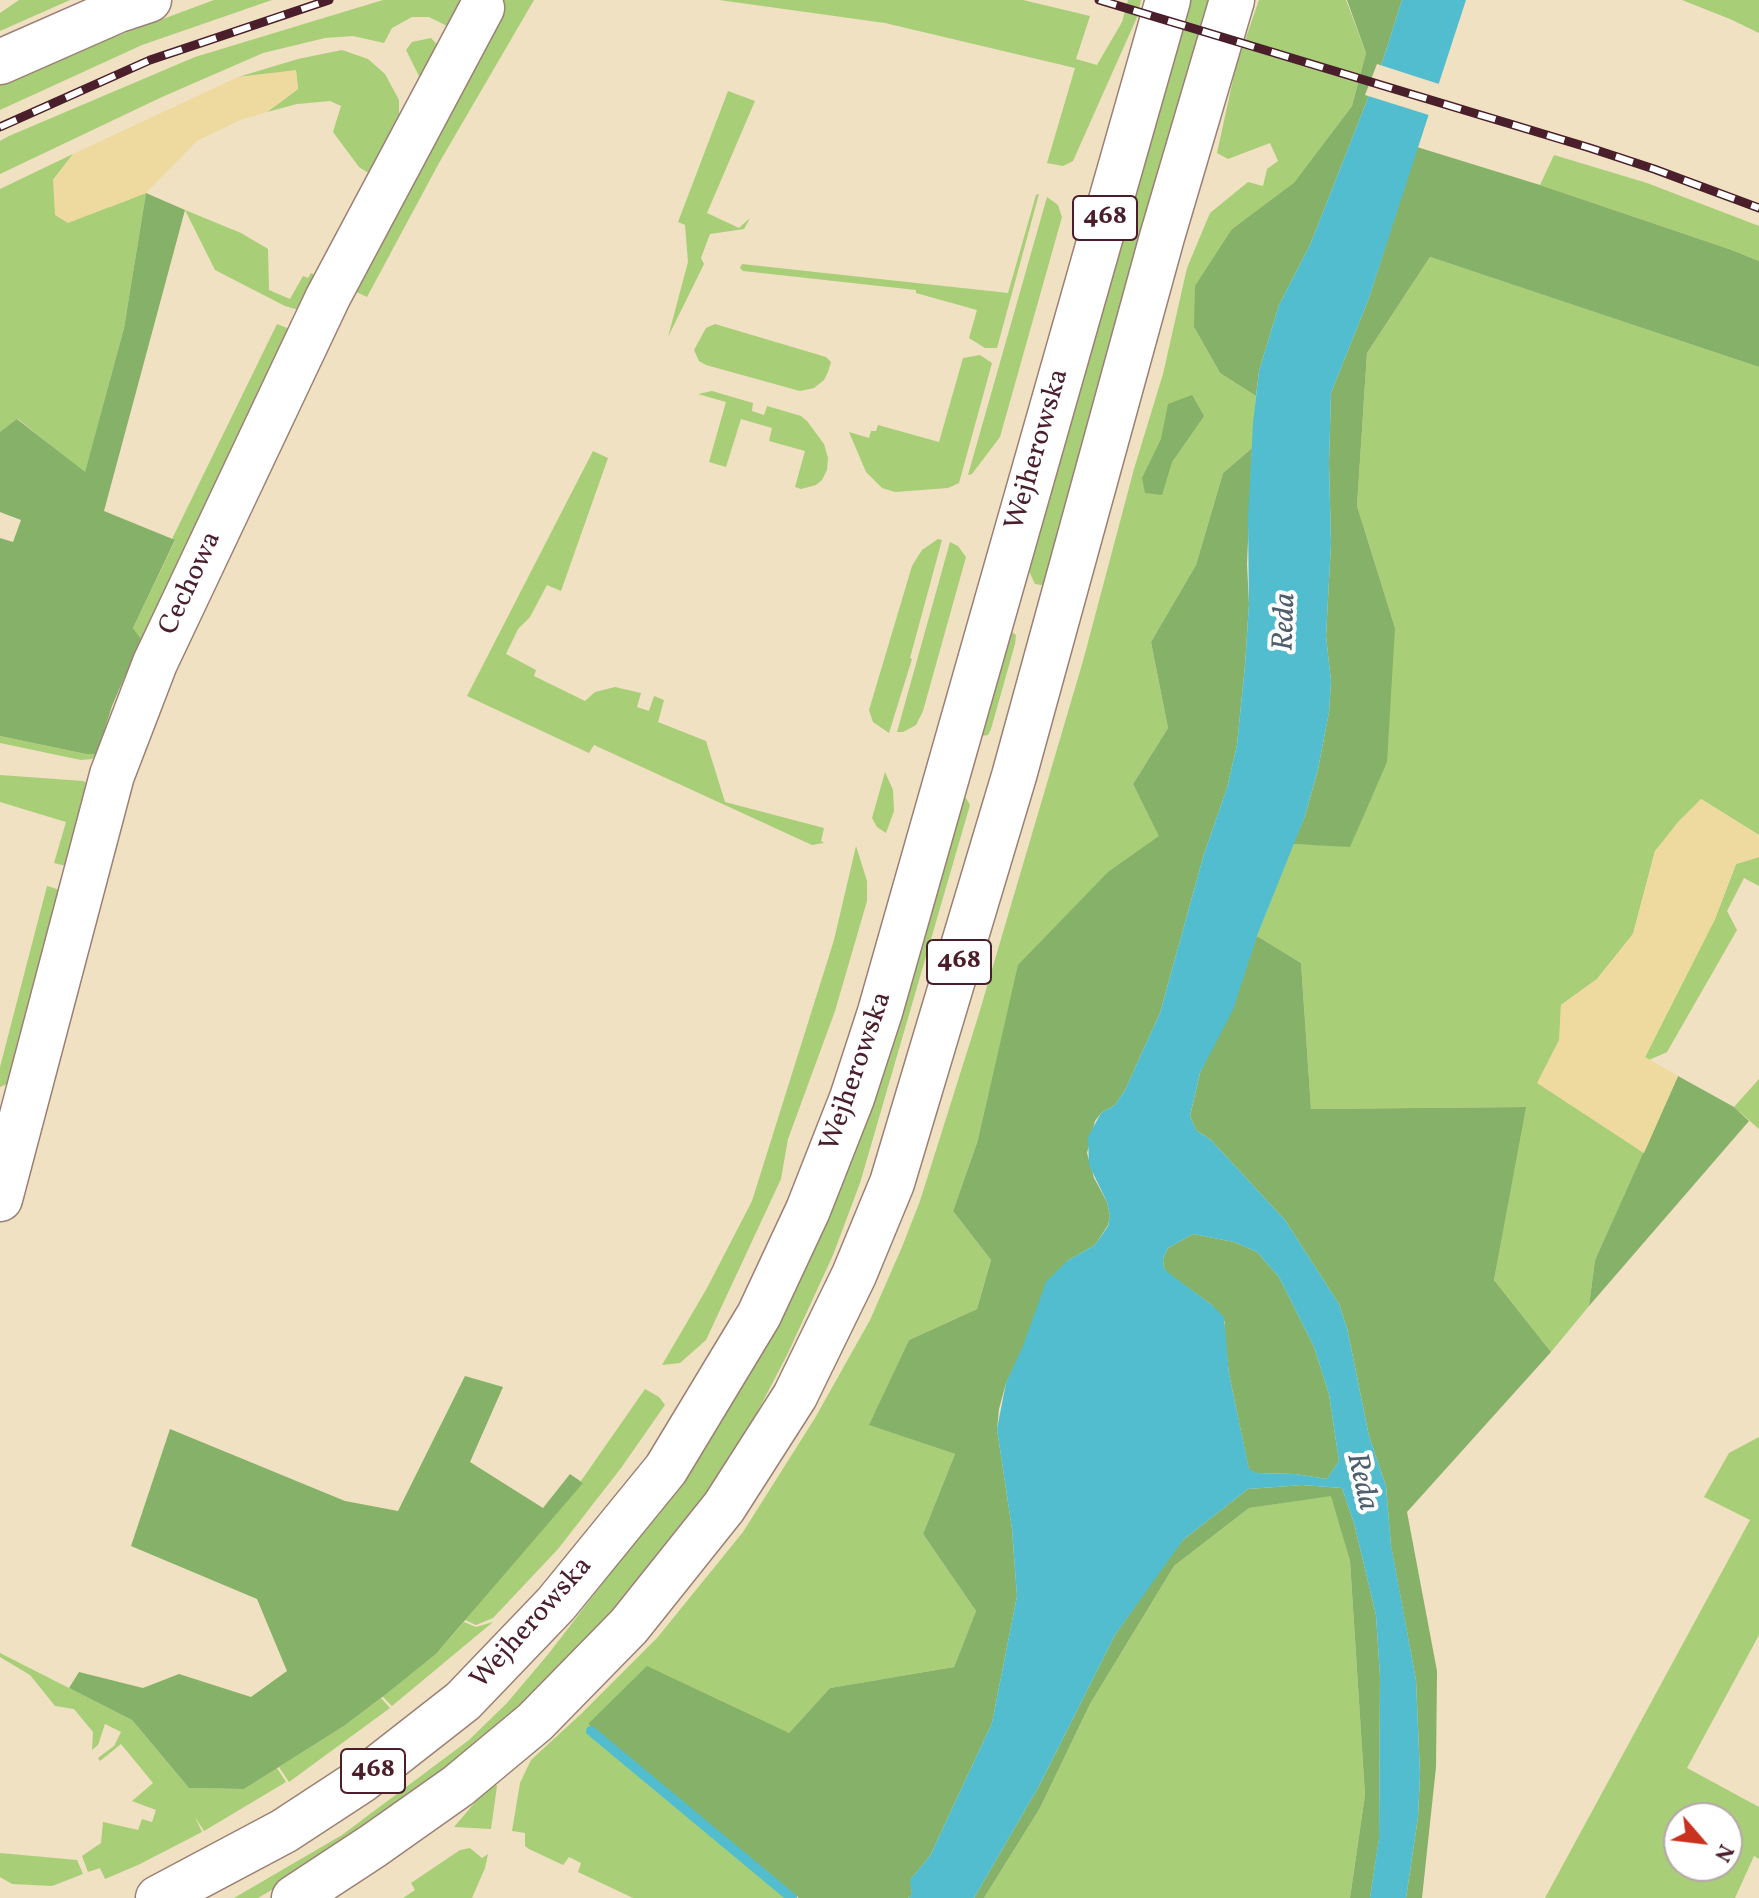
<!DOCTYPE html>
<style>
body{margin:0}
#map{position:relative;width:1759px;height:1898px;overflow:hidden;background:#efe1c2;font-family:Vollkorn,serif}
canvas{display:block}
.north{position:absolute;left:1663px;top:1802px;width:80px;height:80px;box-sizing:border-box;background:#fff;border:2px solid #b7a5aa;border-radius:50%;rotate:118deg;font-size:22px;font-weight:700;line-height:32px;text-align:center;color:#4a1f2b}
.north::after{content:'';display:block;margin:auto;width:28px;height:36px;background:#c8321e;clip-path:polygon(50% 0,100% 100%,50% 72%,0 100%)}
</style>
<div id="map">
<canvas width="1759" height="1898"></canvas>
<div class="north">N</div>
</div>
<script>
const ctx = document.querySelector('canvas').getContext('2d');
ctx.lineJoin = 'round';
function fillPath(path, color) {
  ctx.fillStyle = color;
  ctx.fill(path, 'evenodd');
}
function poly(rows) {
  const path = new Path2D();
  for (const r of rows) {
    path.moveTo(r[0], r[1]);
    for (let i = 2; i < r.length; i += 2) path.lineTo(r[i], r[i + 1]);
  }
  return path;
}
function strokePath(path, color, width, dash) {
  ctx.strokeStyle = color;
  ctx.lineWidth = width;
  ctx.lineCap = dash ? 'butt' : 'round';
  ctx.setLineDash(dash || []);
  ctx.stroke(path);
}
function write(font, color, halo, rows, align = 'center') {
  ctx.font = font + ' Vollkorn,serif';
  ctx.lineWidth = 8;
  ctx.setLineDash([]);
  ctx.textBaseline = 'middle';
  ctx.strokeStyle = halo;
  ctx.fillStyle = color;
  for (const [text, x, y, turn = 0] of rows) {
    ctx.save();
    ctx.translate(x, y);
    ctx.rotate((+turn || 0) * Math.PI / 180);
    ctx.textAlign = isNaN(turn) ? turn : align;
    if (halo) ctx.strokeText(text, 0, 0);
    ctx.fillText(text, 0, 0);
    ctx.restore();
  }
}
fillPath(poly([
 [19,0,70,0,0,31,0,13],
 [214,0,272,0,142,45,0,110,0,84,90,46],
 [383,0,475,0,455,30,429,17,412,17,392,28,384,43,353,36,325,38,263,53,162,97,0,174,0,141,9,136,195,57],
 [497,0,534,0,439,163,367,297,352,290],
 [719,0,1023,0,1090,16,1076,59,1097,65,1122,22,1128,0,1141,0,1138,15,1073,161,1063,166,1047,163,1075,68,885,23],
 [1188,0,1209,0,1047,583,1042,585,1035,584,1027,567],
 [1259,0,1346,0,1366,53,1352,106,1294,184,1232,229,1194,327,1220,373,1256,396,1252,448,1223,473,1196,565,1151,642,1168,728,1133,784,1160,836,1109,871,978,1140,953,1211,991,1260,977,1309,909,1340,870,1425,955,1454,923,1534,976,1611,954,1667,830,1688,789,1733,588,1724,593,1729,590,1733,787,1898,633,1898,578,1872,581,1863,569,1857,563,1865,529,1849,525,1846,525,1833,512,1831,520,1783,531,1760,581,1714,657,1638,743,1532,815,1418,870,1320,902,1247,920,1201,978,1017,1083,661,1134,469,1163,374,1187,268,1210,213,1248,182,1263,186,1267,169,1278,161,1270,143,1228,159,1217,153,1236,66],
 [1682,0,1759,0,1759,33,1730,19],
 [431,38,445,53,423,84,406,50,412,42],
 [342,50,368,59,385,74,399,100,399,123,370,174,359,167,333,132,341,106,330,101,297,104,267,112,298,89,296,71,238,77,298,59],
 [728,91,755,101,707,213,739,228,750,218,744,229,710,234,701,258,704,264,668,337,688,262,685,225,678,222],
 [73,154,53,180,110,207,146,193,124,328,85,473,18,419,0,432,0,189],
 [1554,155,1647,183,1759,226,1759,261,1729,249,1540,185],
 [1039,194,997,348,985,348,969,338,977,310,916,293,916,290,743,271,740,268,742,264,1008,293,1036,195],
 [1047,197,1058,205,1062,217,1000,437,972,474,968,475],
 [185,210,241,233,268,249,269,290,290,299,303,276,308,278,311,273,318,277,302,311,285,306,215,270],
 [1430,257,1759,367,1759,835,1701,799,1655,851,1633,934,1597,979,1561,1005,1560,1040,1538,1083,1644,1153,1595,1260,1589,1306,1551,1352,1494,1280,1525,1107,1311,1109,1301,963,1257,936,1293,844,1350,846,1395,628,1357,506,1367,353],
 [277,324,292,330,228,469,141,639,133,628,175,541,172,539],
 [715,324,826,357,831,362,828,372,824,380,814,388,800,391,706,365,699,361,694,350,706,328],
 [980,355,992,363,959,483,948,488,895,492,882,488,866,472,849,432,869,438,871,431,876,431,878,425,939,442,963,358],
 [712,391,753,403,752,411,764,415,767,406,801,416,807,421,824,444,828,458,827,470,822,480,816,485,801,489,795,487,805,451,769,441,772,428,741,419,726,467,709,462,726,402,698,394],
 [593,451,608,458,561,591,547,585,530,617,518,629,506,654,536,670,534,676,585,701,595,692,615,687,641,693,637,707,649,711,654,696,664,700,658,722,706,741,725,802,824,828,821,841,824,843,812,845,594,745,589,753,467,696],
 [938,539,942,540,910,658,912,659,889,733,873,722,869,710,912,566,922,550],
 [950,542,958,546,966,557,923,711,916,725,903,732,897,732],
 [1012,632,1016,635,1015,644,991,729,988,735,982,736,980,732,1007,633],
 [0,736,86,754,97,754,92,759,81,760,0,743],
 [885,772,893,790,894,811,886,833,877,827,872,818],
 [0,775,83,781,89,784,66,866,54,863,66,822,0,802],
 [966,798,970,805,860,1183,833,1255,788,1353,733,1459,633,1595,509,1722,343,1848,258,1898,234,1898,342,1835,469,1740,507,1703,550,1652,687,1473,962,799],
 [856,846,867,881,867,901,835,1011,788,1139,781,1179,706,1340,680,1363,662,1365,707,1288,752,1201,834,940],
 [1759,857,1759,886,1744,878,1727,911,1737,930,1667,1052,1649,1060,1645,1057,1715,919,1736,864],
 [47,886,60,890,7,1084,0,1087,0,1067],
 [1759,1079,1759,1129,1734,1107],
 [645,1389,659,1397,665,1405,621,1468,558,1549,493,1618,476,1625,465,1620,582,1483,581,1481],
 [1759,1437,1759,1635,1687,1768,1759,1807,1759,1859,1754,1856,1735,1898,1545,1898,1750,1520,1704,1497,1729,1453],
 [1679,1818,1727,1818,1727,1866,1679,1866],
 [1332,1495,1350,1561,1365,1795,1350,1898,984,1898,1040,1808,1090,1704,1174,1566,1249,1508],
 [464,1622,476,1627,493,1622,392,1706,382,1696,436,1654],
 [0,1653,132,1720,189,1788,244,1789,277,1768,286,1782,204,1831,195,1817,202,1832,138,1865,105,1879,100,1868,88,1872,82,1856,101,1843,103,1822,138,1830,142,1819,152,1822,156,1810,132,1801,153,1783,121,1744,100,1761,98,1758,114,1746,121,1732,105,1724,98,1745,92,1750,93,1732,74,1709,55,1706,30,1675,0,1657],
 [381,1698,390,1708,289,1782,279,1767,344,1726],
 [495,1784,497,1786,491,1829,454,1827,488,1787],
 [470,1848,482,1858,488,1854,485,1868,472,1898,403,1898,415,1890,411,1883,460,1850],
 [0,1853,77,1860,83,1874,52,1886,12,1884,0,1877]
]), '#a8ce78');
fillPath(poly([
 [1347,0,1402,0,1383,60,1310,245,1279,305,1259,371,1256,396,1220,373,1194,327,1195,286,1232,229,1294,183,1352,106,1366,53],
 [1417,147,1540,185,1729,249,1759,261,1759,367,1430,257,1367,353,1357,506,1395,628,1387,762,1350,847,1293,844,1305,816,1318,769,1329,712,1331,681,1326,636,1331,544,1329,463,1331,393,1369,298],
 [146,193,185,210,104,511,175,540,133,628,141,639,112,706,97,754,86,754,0,736,0,538,13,542,21,520,0,512,0,432,17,419,85,472,124,328],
 [1192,395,1204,416,1172,462,1162,495,1145,493,1142,478,1161,439,1168,404],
 [1252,448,1247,564,1249,604,1245,665,1237,745,1227,788,1204,854,1160,1013,1125,1090,1115,1105,1101,1113,1095,1121,1087,1153,1094,1178,1107,1202,1110,1216,1108,1225,1095,1245,1067,1261,1006,1383,999,1409,997,1429,1012,1529,1017,1596,992,1723,930,1856,911,1879,912,1895,908,1898,799,1898,588,1724,647,1666,789,1733,830,1688,954,1667,976,1611,923,1534,955,1454,869,1425,909,1340,977,1309,991,1260,953,1211,978,1140,1018,965,1109,871,1159,836,1133,784,1168,728,1151,642,1196,565,1223,473],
 [1257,936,1301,963,1311,1109,1526,1107,1494,1280,1551,1352,1407,1512,1437,1671,1436,1767,1422,1898,1406,1898,1418,1817,1420,1775,1416,1680,1391,1546,1386,1486,1369,1436,1347,1328,1339,1304,1285,1220,1211,1140,1196,1130,1190,1116,1200,1073],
 [1678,1076,1734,1107,1749,1121,1589,1306,1595,1260],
 [1193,1234,1234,1242,1257,1252,1279,1277,1314,1347,1329,1394,1339,1461,1327,1479,1295,1474,1257,1473,1249,1470,1229,1374,1224,1329,1225,1322,1212,1305,1169,1274,1164,1268,1163,1259,1168,1248],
 [465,1376,503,1387,470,1462,543,1508,570,1474,583,1483,436,1654,381,1698,344,1726,244,1789,189,1788,132,1720,69,1688,79,1672,143,1688,179,1674,251,1697,287,1671,257,1599,131,1546,170,1429,345,1501,398,1511],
 [1302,1485,1342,1488,1354,1523,1376,1615,1380,1677,1379,1839,1370,1898,1350,1898,1365,1795,1350,1561,1331,1496,1249,1508,1174,1566,1090,1704,1040,1808,984,1898,974,1898,1039,1786,1115,1635,1173,1552,1183,1540,1248,1489]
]), '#86b168');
fillPath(poly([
 [296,70,298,89,267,112,240,120,197,141,146,193,68,223,55,215,53,180,73,154,238,77],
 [1701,799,1759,835,1759,857,1736,864,1715,919,1645,1057,1678,1076,1644,1153,1537,1083,1559,1040,1561,1005,1597,979,1633,934,1655,851,1678,822]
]), '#eeda9e');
fillPath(poly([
 [1402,0,1466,0,1369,298,1331,393,1329,463,1331,544,1326,636,1331,681,1329,712,1318,769,1305,816,1257,936,1233,1010,1200,1073,1190,1116,1196,1130,1211,1140,1285,1220,1339,1304,1347,1328,1369,1436,1386,1486,1391,1545,1416,1680,1420,1775,1418,1817,1406,1898,1370,1898,1379,1838,1380,1677,1376,1615,1354,1523,1342,1488,1302,1485,1248,1489,1183,1540,1115,1635,1039,1786,974,1898,908,1898,912,1895,910,1880,930,1856,992,1723,1017,1596,1012,1529,997,1429,1006,1383,1023,1346,1046,1282,1067,1261,1095,1245,1108,1226,1110,1216,1107,1202,1089,1165,1088,1137,1101,1113,1115,1105,1125,1090,1160,1013,1204,854,1227,788,1237,745,1245,665,1249,604,1248,518,1253,423,1259,371,1279,305,1310,245,1383,60],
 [1193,1234,1234,1242,1257,1252,1279,1277,1314,1347,1329,1394,1339,1461,1327,1479,1295,1474,1257,1473,1249,1469,1229,1374,1224,1317,1212,1305,1170,1274,1164,1268,1163,1259,1168,1248]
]), '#52bdce');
fillPath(poly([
 [1377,64,1442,85,1432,116,1365,95]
]), '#efe1c2');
strokePath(poly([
 [591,1731,792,1898]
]), '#52bdce', 10);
const minor = poly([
 [0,62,116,11,149,0],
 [0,1199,112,775,155,663,328,297,482,8]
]);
const major = poly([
 [158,1898,284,1831,362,1780,463,1701,556,1604,666,1469,759,1315,808,1210,852,1098,880,1012,1168,0],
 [294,1898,373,1846,458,1786,535,1722,629,1626,724,1507,795,1396,854,1275,892,1183,1014,776,1162,237,1232,0]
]);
strokePath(minor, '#9c8076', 47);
strokePath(major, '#9c8076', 47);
strokePath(minor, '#fff', 44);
strokePath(major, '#fff', 44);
const rail = poly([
 [1099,0,1590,148,1654,169,1759,208],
 [0,127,150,60,329,0]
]);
strokePath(rail, '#4a1f2b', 9);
strokePath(rail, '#fff', 6, [18]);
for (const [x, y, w] of [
 [1105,218,64],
 [959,962,64],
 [373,1771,64]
]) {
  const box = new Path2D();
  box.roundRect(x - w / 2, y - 22, w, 44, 6);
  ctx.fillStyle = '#fff';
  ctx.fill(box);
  strokePath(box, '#4a1f2b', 2);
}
write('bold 26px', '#4a1f2b', null, [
 ["468",1105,218],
 ["468",959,962],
 ["468",373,1771]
]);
write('28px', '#4a1f2b', '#fff', [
 ["Wejherowska",1039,450,-74],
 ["Cechowa",192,584,-65],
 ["Wejherowska",858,1072,-71],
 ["Wejherowska",533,1624,-48]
]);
write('italic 30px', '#4d5e6c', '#fff', [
 ["Reda",1287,622,-88],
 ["Reda",1360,1482,77]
]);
</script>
